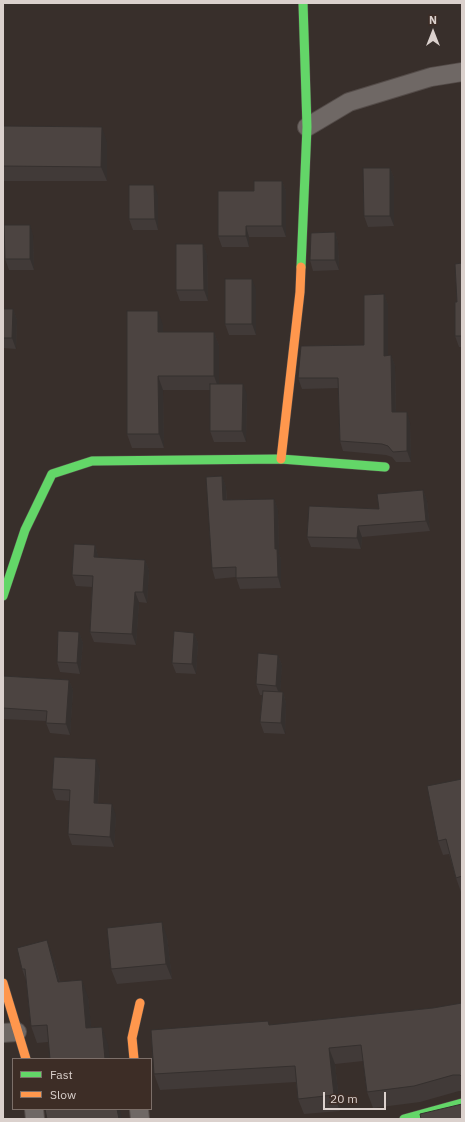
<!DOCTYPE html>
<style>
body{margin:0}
#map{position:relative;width:465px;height:1122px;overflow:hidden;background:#382f2b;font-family:"IBM Plex Sans",sans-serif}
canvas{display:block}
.frame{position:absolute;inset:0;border:4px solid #dbd1cd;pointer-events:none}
.legend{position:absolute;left:12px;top:1058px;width:140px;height:52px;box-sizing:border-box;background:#3d2d26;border:1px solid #7c6f69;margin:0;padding:5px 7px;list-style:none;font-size:12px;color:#dbd1cd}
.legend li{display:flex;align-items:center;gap:8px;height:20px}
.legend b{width:20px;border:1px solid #7c6f69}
.north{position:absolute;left:413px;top:12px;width:40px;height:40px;-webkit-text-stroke:3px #3d2d26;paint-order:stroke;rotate:0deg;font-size:11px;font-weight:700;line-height:16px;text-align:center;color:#dbd1cd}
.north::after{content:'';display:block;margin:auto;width:14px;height:18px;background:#dbd1cd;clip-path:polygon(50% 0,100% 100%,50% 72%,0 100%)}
.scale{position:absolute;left:323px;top:1092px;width:63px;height:18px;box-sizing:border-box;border:2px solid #dbd1cd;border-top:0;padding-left:5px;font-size:12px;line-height:14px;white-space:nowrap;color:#dbd1cd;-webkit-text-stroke:3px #3d2d26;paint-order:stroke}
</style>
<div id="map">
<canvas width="465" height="1122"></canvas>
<div class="frame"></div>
<ul class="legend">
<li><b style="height:5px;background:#63d668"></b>Fast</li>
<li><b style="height:5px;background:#ff974d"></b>Slow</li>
</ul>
<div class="north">N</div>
<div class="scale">20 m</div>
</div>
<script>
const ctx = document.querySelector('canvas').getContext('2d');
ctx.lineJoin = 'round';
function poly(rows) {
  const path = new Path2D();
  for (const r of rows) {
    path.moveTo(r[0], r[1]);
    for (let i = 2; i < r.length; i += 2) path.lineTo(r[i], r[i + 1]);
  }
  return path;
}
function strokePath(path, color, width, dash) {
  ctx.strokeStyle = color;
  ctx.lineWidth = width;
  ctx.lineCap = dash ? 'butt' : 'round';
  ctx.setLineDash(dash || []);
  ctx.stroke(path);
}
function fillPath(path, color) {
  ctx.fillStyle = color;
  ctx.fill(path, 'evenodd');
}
const street = poly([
 [307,127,349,102,431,77,462,72],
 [3,1033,17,1032],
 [34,1109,35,1119],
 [139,1109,140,1119]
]);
const fast = poly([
 [301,267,307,127,303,3],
 [3,596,25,530,52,474,92,461,281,459,385,467],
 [404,1119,462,1103]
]);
const slow = poly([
 [281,459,300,292,301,267],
 [3,983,26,1059],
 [134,1059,132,1038,140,1003]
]);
strokePath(street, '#544c49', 20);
strokePath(fast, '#544c49', 10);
strokePath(slow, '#544c49', 10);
strokePath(street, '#6f6865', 18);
strokePath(fast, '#63d668', 9);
strokePath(slow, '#ff974d', 9);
fillPath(poly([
 [3,126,107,142,107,181,3,181],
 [390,168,394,178,394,226,368,227,364,216],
 [282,181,286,191,286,237,249,237,249,247,222,247,218,236,254,191],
 [158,195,158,230,133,230,129,219],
 [335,232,338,243,339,270,313,271,310,260],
 [33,235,34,270,9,270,5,259],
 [203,244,207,255,208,301,180,301,176,290],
 [462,263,462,347,459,347,455,336,457,302],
 [256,289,256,335,229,335,225,324],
 [384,294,388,305,388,355,391,355,395,366,396,412,410,422,411,462,396,462,392,457,386,455,343,451,340,441,339,388,302,389,298,378,364,345],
 [3,309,13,309,17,320,16,349,3,348],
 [163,325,163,332,214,332,219,346,219,384,247,394,246,442,214,442,210,431,210,390,163,390,164,448,132,448,127,434],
 [222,476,226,487,227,500,274,499,278,510,279,554,281,559,281,588,240,589,236,577,215,579,212,568],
 [423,490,427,501,430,531,362,537,361,549,311,547,307,537,379,509],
 [95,545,98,556,98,558,145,560,149,570,147,603,139,602,136,645,94,642,90,632,92,587,76,586,72,575],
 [79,632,83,643,80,674,60,672,57,662],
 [194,633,198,643,196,674,176,673,172,663],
 [278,655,282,665,280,692,283,692,286,703,285,734,264,733,260,722,262,695,260,695,256,684],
 [3,676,69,680,73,690,70,735,50,733,46,723,46,721,3,719],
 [100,770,98,804,116,815,114,847,72,845,68,834,70,801,56,800,52,789],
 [462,779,462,892,461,892,456,878,449,854,443,855,438,841],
 [167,937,172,979,117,984,111,969],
 [53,957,60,982,88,997,91,1028,108,1044,48,1042,37,1043,31,1026,26,980,22,969],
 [462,1003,462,1091,459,1091,420,1102,373,1108,367,1092,363,1061,335,1064,340,1111,304,1114,298,1099,296,1082,160,1090,154,1074,270,1025,433,1008]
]), '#413a38');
fillPath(poly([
 [102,127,107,142,107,181,101,167],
 [390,168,394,178,394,226,390,216],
 [282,181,286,191,286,237,282,226],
 [154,185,158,195,158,230,155,219],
 [30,225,33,235,34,270,30,259],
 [246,226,249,237,249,247,246,236],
 [335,232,338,243,339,270,335,260],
 [203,244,207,255,208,301,204,290],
 [252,279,256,289,256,335,252,324],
 [384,294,388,305,388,366,384,356],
 [13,309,17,320,16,349,12,338],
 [158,311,163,325,163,346,158,332],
 [214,332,219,346,219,390,214,376],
 [391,355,395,366,396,423,392,412],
 [158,376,163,390,164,448,159,434],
 [243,384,247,394,246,442,242,431],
 [407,412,410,422,411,462,407,451],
 [222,476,226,487,227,511,223,500],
 [423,490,427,501,430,531,426,521],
 [274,499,278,510,279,554,281,559,281,588,278,577,275,549],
 [358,526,362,537,361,549,357,538],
 [95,545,98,556,98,568,94,557],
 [145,560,149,570,147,603,143,592],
 [135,592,139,602,136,645,132,634],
 [79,632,83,643,80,674,77,663],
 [194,633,198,643,196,674,192,664],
 [278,655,282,665,280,696,276,686],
 [69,680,73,690,70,735,66,724],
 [283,692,286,703,285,734,281,723],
 [96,759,100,770,97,814,94,803],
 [112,804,116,815,114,847,110,837],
 [162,922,167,937,172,979,166,964],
 [47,940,53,957,64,999,58,982],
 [82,980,88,997,93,1045,86,1028],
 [102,1027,108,1044,110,1059,105,1059],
 [329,1048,335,1064,340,1111,334,1095],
 [117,1109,120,1109,122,1119,119,1119]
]), '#35302e');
const building = poly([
 [3,126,102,127,101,167,3,166,3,126],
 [363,168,390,168,390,216,364,216,363,168],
 [254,181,282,181,282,226,246,226,246,236,218,236,218,191,254,191,254,181],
 [129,185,154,185,155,219,129,219,129,185],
 [4,225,30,225,30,259,5,259,4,225],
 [335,232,335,260,310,260,311,233,335,232],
 [176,244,203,244,204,290,176,290,176,244],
 [462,263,462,336,455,336,455,302,457,302,455,264,462,263],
 [225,279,252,279,252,324,225,324,225,279],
 [384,294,384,356,391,355,392,412,407,412,407,451,393,452,388,446,382,444,340,441,338,378,298,378,301,346,364,345,364,295,384,294],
 [3,309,13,309,12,338,3,338,3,309],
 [127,311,158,311,158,332,214,332,214,376,158,376,159,434,127,434,127,311],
 [210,384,243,384,242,431,210,431,210,384],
 [222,476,223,500,274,499,275,549,277,549,278,577,236,578,236,567,212,568,206,477,222,476],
 [423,490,426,521,358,526,357,538,307,537,309,506,379,509,377,494,423,490],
 [74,544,95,545,94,557,145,560,143,592,135,592,132,634,90,632,93,576,72,575,74,544],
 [58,631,79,632,77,663,57,662,58,631],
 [174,631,194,633,192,664,172,663,174,631],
 [258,653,278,655,276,686,256,684,258,653],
 [3,676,69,680,66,724,46,723,47,711,3,708,3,676],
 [263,691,283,692,281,723,260,722,263,691],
 [54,757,96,759,94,803,112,804,110,837,68,834,70,790,52,789,54,757],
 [462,779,462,876,456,878,446,839,438,841,427,786,462,779],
 [162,922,166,964,111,969,107,928,162,922],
 [47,940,58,982,82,980,86,1028,102,1027,105,1059,50,1059,47,1025,31,1026,25,969,22,969,17,948,47,940],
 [462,1003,462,1077,460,1075,453,1075,414,1086,367,1092,361,1045,329,1048,334,1095,298,1099,295,1066,154,1074,151,1030,268,1021,269,1025,433,1008,462,1003],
 [462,1104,462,1119,421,1119,420,1114,462,1104],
 [45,1109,117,1109,119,1119,47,1119,45,1109]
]);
fillPath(building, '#4c4441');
strokePath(building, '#35302e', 1);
</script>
